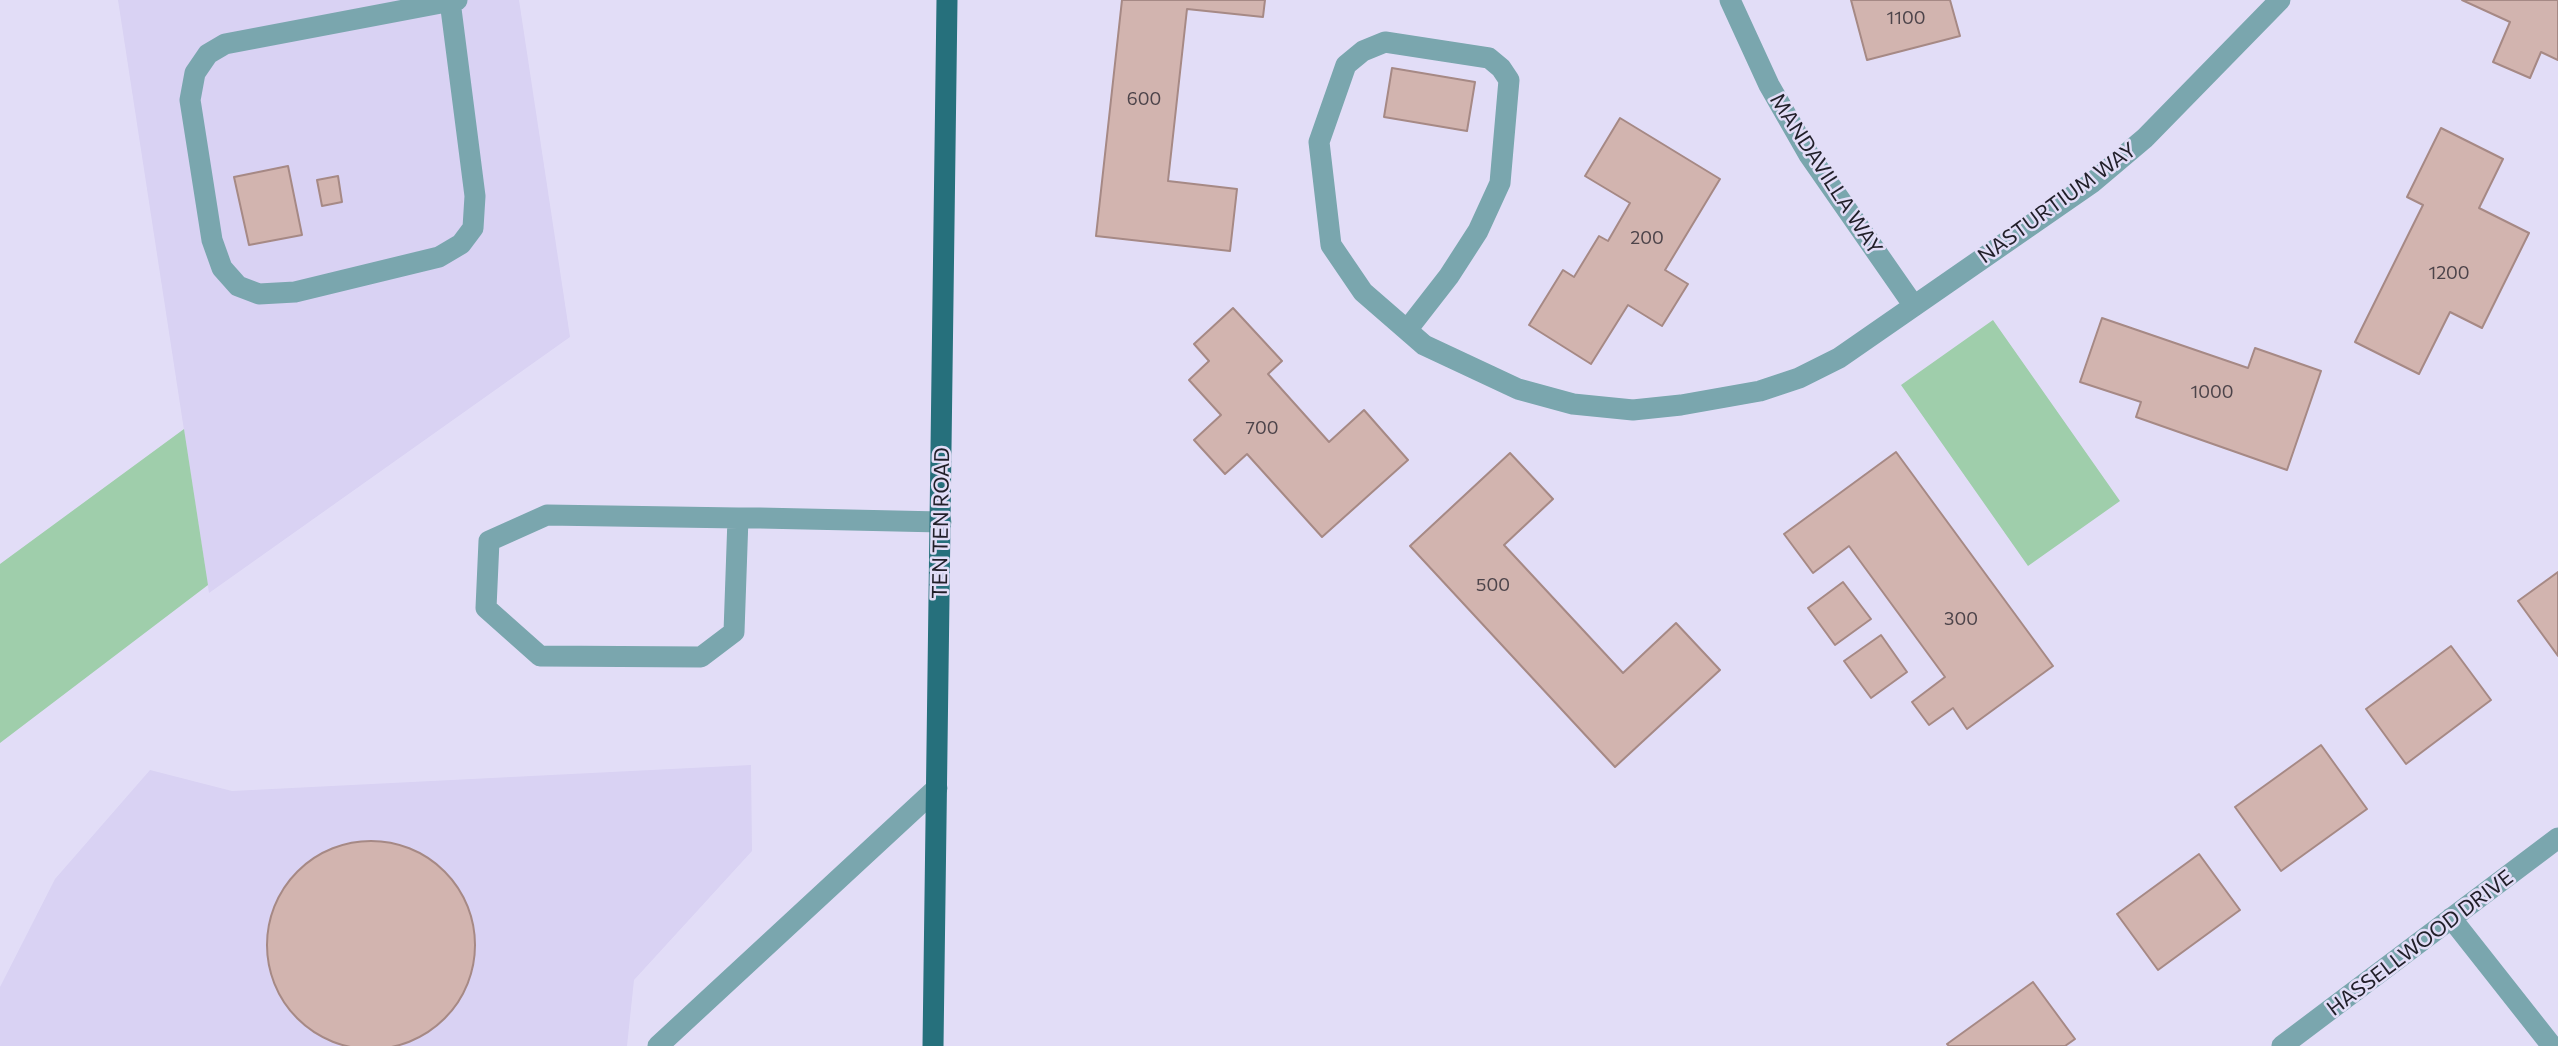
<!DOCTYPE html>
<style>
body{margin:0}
canvas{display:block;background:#e2ddf7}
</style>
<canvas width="2558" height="1046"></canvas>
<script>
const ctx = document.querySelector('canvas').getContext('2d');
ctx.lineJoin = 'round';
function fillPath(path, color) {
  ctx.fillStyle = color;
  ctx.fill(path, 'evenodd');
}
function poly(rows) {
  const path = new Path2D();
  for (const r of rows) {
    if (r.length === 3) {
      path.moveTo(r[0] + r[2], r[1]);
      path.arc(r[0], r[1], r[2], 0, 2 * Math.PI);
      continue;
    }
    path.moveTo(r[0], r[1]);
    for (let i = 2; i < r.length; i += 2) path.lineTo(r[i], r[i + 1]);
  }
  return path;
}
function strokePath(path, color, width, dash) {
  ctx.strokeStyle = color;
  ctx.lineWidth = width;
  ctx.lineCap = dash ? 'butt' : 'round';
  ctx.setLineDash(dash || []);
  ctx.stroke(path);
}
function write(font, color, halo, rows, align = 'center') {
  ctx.font = font + ' Commissioner,sans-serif';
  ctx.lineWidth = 5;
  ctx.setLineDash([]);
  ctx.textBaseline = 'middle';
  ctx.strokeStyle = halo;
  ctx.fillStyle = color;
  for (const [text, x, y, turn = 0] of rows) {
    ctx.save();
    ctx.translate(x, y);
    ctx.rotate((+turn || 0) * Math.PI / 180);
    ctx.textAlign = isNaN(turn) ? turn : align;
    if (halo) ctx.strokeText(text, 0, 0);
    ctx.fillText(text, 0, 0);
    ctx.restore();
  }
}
fillPath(poly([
 [118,0,519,0,570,337,209,593],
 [751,765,752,851,634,980,627,1046,0,1046,0,987,55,879,150,770,232,791]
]), '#d9d2f3');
fillPath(poly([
 [1993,320,2120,501,2028,566,1901,385],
 [184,429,208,585,0,743,0,564]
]), '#9fceab');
const building = poly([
 [1122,0,1265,0,1263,17,1187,9,1168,181,1237,189,1230,251,1096,236,1122,0],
 [1851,0,1950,0,1960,36,1867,60,1851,0],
 [2462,0,2558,0,2558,60,2541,52,2530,78,2493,62,2510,22,2462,0],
 [1392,68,1475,82,1467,131,1384,117,1392,68],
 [1620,118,1720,179,1665,270,1688,284,1662,326,1628,305,1591,364,1529,325,1563,270,1574,277,1599,236,1608,241,1630,203,1585,176,1620,118],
 [2441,128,2503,159,2479,208,2529,233,2482,328,2450,312,2419,374,2355,342,2423,205,2407,197,2441,128],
 [288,166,302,235,249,245,234,177,288,166],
 [338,176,342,202,322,206,317,180,338,176],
 [1233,308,1282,361,1268,374,1329,442,1364,410,1408,460,1322,537,1247,454,1225,474,1194,440,1221,415,1189,380,1209,361,1194,344,1233,308],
 [2102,318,2248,368,2255,348,2321,371,2287,470,2136,417,2141,402,2080,382,2102,318],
 [1896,452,2053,666,1967,729,1953,708,1929,725,1912,702,1945,677,1849,546,1813,573,1784,534,1896,452],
 [1510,453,1553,499,1504,545,1623,673,1676,623,1720,670,1615,767,1410,546,1510,453],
 [2558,572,2558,656,2518,601,2558,572],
 [1843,582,1871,619,1835,645,1808,608,1843,582],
 [1881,635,1907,672,1871,698,1844,661,1881,635],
 [2451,646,2491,700,2406,764,2366,709,2451,646],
 [2321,745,2367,809,2281,871,2235,807,2321,745],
 [371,945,104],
 [2199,854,2240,910,2158,970,2117,914,2199,854],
 [2033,982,2075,1039,2065,1046,1949,1046,1947,1044,2033,982]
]);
fillPath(building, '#d2b4af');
strokePath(building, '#a68985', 2);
strokePath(poly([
 [1730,0,1769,85,1809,155,1914,306],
 [450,1,475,196,473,228,461,244,439,257,295,292,259,294,238,286,222,268,212,240,190,100,195,73,208,54,225,44,457,0],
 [1407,330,1449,276,1478,231,1500,183,1509,80,1501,68,1489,58,1385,42,1363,51,1346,65,1319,142,1331,245,1363,292,1424,345,1518,389,1573,404,1633,410,1681,405,1760,391,1799,378,1839,358,2093,182,2145,138,2280,0],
 [738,518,734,632,701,657,540,656,486,608,489,541,547,515,738,518,760,518,941,522],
 [2451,918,2552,1046],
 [658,1046,937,788],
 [2282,1046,2558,838]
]), '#7aa6ae', 21);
strokePath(poly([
 [933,1046,947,0]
]), '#26707c', 21);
write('18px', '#4d444a', null, [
 ["1100",1906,18],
 ["600",1144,99],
 ["200",1647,238],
 ["1200",2449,273],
 ["1000",2212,392],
 ["700",1262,428],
 ["500",1493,585],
 ["300",1961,619]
]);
write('21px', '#211f29', '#e2ddf7', [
 ["MANDAVILLA WAY",1826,174,57],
 ["NASTURTIUM WAY",2057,203,-36],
 ["TEN TEN ROAD",941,523,-89],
 ["HASSELLWOOD DRIVE",2420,943,-37]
]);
</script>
